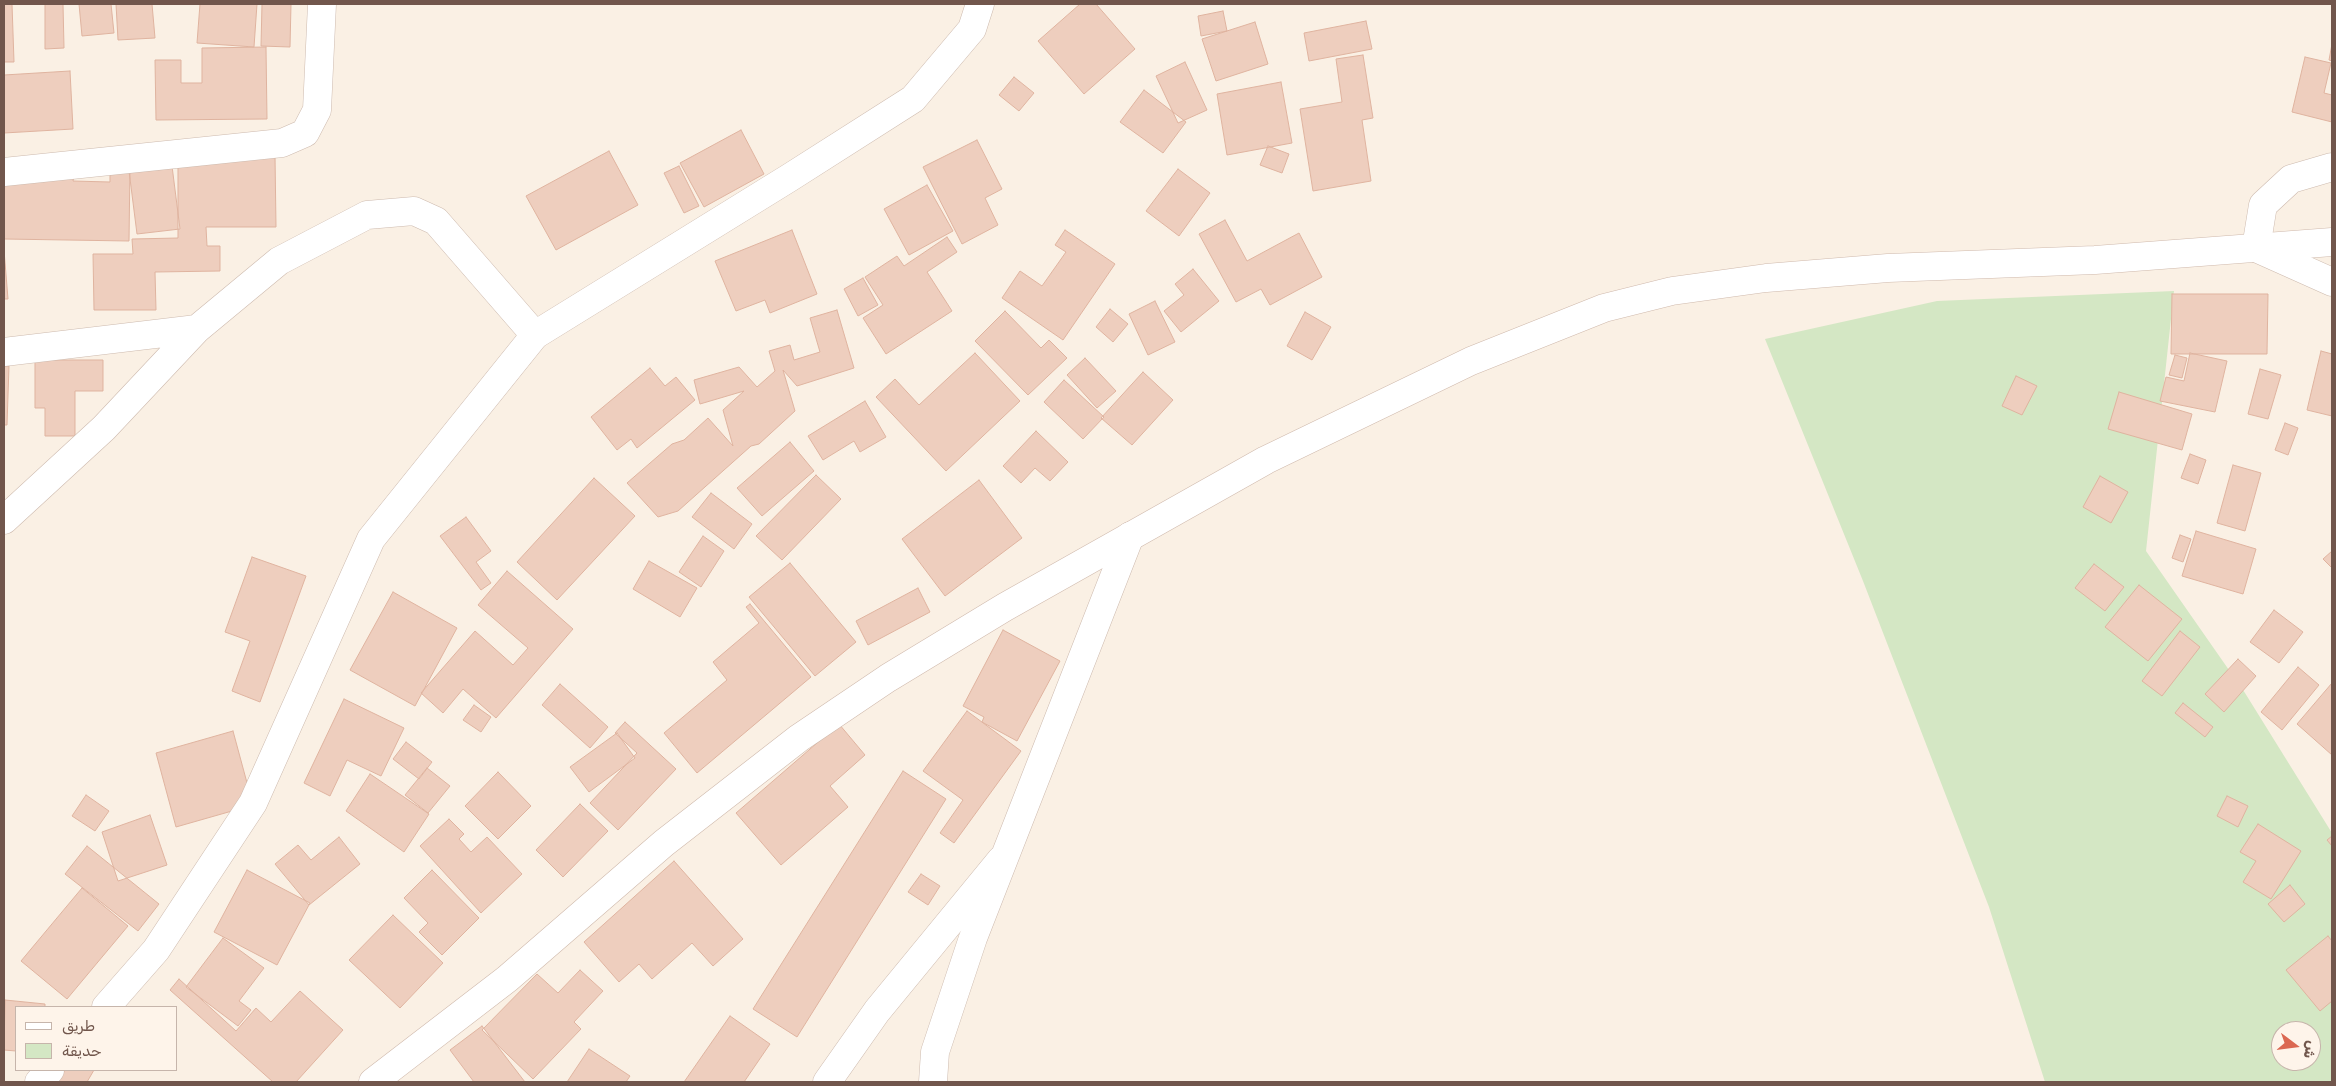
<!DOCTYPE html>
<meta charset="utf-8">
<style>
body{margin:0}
#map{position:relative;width:2336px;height:1086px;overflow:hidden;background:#faf0e4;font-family:Rubik,Vazirmatn,sans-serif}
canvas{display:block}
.frame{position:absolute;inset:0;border:5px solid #71564c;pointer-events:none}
.legend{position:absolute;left:15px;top:1006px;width:162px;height:65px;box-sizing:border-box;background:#fef4ea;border:1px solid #c6b5ab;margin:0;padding:6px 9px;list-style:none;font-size:15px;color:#71564c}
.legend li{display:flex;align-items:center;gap:10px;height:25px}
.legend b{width:25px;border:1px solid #c6b5ab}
.north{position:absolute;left:2271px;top:1021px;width:50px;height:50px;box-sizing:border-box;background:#fef4ea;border:1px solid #c6b5ab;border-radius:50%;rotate:105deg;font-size:14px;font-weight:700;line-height:20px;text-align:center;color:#71564c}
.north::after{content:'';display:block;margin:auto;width:18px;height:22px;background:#db6852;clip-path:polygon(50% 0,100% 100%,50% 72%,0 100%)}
</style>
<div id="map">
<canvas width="2336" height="1086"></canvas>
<div class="frame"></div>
<ul class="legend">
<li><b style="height:6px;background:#fff"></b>طريق</li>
<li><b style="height:14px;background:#d4e7c4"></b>حديقة</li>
</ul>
<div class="north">ش</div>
</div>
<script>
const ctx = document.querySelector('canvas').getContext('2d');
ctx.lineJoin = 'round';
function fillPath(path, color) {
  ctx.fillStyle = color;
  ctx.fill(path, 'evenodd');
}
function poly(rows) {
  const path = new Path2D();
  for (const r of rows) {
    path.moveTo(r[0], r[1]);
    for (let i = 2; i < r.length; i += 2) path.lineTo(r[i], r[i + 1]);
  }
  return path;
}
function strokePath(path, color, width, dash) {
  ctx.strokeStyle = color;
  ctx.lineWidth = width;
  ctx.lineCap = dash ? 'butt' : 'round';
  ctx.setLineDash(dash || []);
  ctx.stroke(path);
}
fillPath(poly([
 [2174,291,2146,551,2245,693,2332,833,2332,1082,2045,1082,1989,907,1863,581,1765,339,1937,301],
 [2281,1031,2311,1031,2311,1061,2281,1061]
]), '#d4e7c4');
const building = poly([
 [4,4,12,4,14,62,4,62,4,4],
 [45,4,63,4,64,48,45,49,45,4],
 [79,4,111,4,114,33,82,36,79,4],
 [116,4,152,4,155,38,118,40,116,4],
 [200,4,257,4,254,47,197,43,200,4],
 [262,4,291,4,290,47,261,46,262,4],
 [1080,4,1096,4,1135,49,1084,94,1038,41,1080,4],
 [1223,11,1227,31,1201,36,1198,16,1223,11],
 [1366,21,1372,49,1309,61,1304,33,1366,21],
 [1255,22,1268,64,1216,81,1202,39,1255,22],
 [2332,44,2332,61,2329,60,2332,44],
 [266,47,267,119,156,120,155,60,181,60,181,83,202,83,202,48,266,47],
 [1363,55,1373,118,1362,120,1371,181,1313,191,1300,109,1342,102,1336,59,1363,55],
 [2305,57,2331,63,2324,93,2332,95,2332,122,2292,112,2305,57],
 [1185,62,1207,110,1178,123,1156,76,1185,62],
 [70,71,73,129,4,133,4,75,70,71],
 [1014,77,1034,93,1019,111,999,95,1014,77],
 [1281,82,1292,143,1227,155,1217,94,1281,82],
 [1144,90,1186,122,1163,153,1120,122,1144,90],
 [741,130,764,174,704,207,680,163,741,130],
 [977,140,1002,189,985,198,998,225,962,244,923,167,977,140],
 [1268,146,1289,154,1282,173,1260,165,1268,146],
 [609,151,638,205,556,250,526,196,609,151],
 [275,155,276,227,206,227,207,246,220,246,220,271,155,272,156,310,94,310,93,254,133,254,132,239,178,238,178,156,275,155],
 [171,158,180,229,137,234,128,163,171,158],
 [110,165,130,165,129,241,4,239,4,175,74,176,73,181,110,182,110,165],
 [679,166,699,206,684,213,664,173,679,166],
 [1178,169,1210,193,1179,236,1146,211,1178,169],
 [927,185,953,231,909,255,884,209,927,185],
 [1225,220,1247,261,1299,233,1322,277,1270,305,1261,289,1236,302,1199,234,1225,220],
 [792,230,817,294,770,313,765,300,736,311,715,261,792,230],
 [1065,230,1115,264,1063,340,1002,298,1020,271,1042,286,1066,252,1055,245,1065,230],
 [947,237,957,252,927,272,952,311,886,354,863,318,883,305,865,277,897,256,904,266,947,237],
 [4,250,8,299,4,299,4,250],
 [1193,269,1219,301,1181,332,1164,311,1184,295,1175,284,1193,269],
 [863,278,878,305,858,316,844,289,863,278],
 [2172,294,2268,294,2267,354,2171,354,2172,294],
 [1155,301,1175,342,1148,355,1129,314,1155,301],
 [1110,309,1128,324,1113,342,1096,327,1110,309],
 [837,310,854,368,797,386,783,370,795,411,759,444,751,446,678,511,658,517,627,483,672,444,684,440,708,418,733,446,723,410,744,391,700,404,694,380,739,367,757,387,775,371,769,351,790,345,794,360,820,352,810,318,837,310],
 [1005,311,1041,348,1049,340,1067,358,1028,395,975,341,1005,311],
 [1305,312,1331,327,1312,360,1287,346,1305,312],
 [2321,351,2332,354,2332,416,2307,410,2321,351],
 [975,353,1020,401,946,471,876,397,895,379,919,405,975,353],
 [2190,353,2227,361,2215,412,2160,401,2166,377,2184,381,2190,353],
 [2175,355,2187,358,2182,378,2169,375,2175,355],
 [1085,358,1116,391,1097,408,1067,375,1085,358],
 [35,360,103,360,103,391,75,391,75,436,45,436,45,408,35,408,35,360],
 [4,366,9,366,7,425,4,425,4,366],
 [650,368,665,386,676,377,695,400,637,448,631,439,617,450,591,417,650,368],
 [2260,369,2281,375,2268,419,2248,414,2260,369],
 [1143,372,1173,400,1132,445,1101,418,1143,372],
 [2016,376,2037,386,2022,415,2002,406,2016,376],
 [1064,380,1104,417,1083,439,1044,402,1064,380],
 [2119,392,2192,414,2182,450,2108,429,2119,392],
 [865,401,886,437,860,452,854,441,823,460,808,436,865,401],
 [2285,423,2298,428,2288,455,2275,450,2285,423],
 [1036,431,1068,462,1050,481,1035,468,1021,483,1003,466,1036,431],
 [790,442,814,471,762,516,737,488,790,442],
 [2190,454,2206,460,2198,484,2181,478,2190,454],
 [2233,465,2261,473,2245,531,2217,523,2233,465],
 [816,475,841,499,782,560,756,536,816,475],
 [2100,476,2128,492,2111,523,2083,507,2100,476],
 [594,478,635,516,557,600,517,562,594,478],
 [979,480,1022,538,945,596,902,539,979,480],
 [711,493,752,524,734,549,692,517,711,493],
 [466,517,491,551,476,562,491,583,481,590,440,536,466,517],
 [2196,531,2256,549,2243,594,2182,576,2196,531],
 [2180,535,2191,539,2183,562,2172,558,2180,535],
 [703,536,724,551,701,587,679,572,703,536],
 [2332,551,2332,568,2323,559,2332,551],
 [252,557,306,576,260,702,232,691,250,641,225,632,252,557],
 [649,561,697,588,680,617,633,589,649,561],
 [790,563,856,642,815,676,749,597,790,563],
 [2094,564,2124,587,2105,611,2075,588,2094,564],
 [507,571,573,629,496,718,463,689,443,713,421,693,475,631,513,665,528,648,478,605,507,571],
 [2139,585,2182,619,2148,661,2105,627,2139,585],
 [918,588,930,612,868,645,856,621,918,588],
 [393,592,457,628,415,706,350,670,393,592],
 [750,604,811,677,697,773,664,733,727,680,713,662,759,623,746,607,750,604],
 [2274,610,2303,632,2279,663,2250,642,2274,610],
 [1003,630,1060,661,1017,741,982,722,984,717,963,706,1003,630],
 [2180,631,2200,647,2162,696,2142,681,2180,631],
 [2238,659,2256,676,2224,712,2205,694,2238,659],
 [2298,667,2319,685,2282,730,2261,712,2298,667],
 [2332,683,2332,755,2297,724,2332,683],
 [560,684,608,727,590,748,542,705,560,684],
 [344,699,404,728,381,776,347,760,330,796,304,783,344,699],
 [2183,703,2213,727,2205,737,2175,713,2183,703],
 [474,705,491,717,481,732,463,720,474,705],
 [967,711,1021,751,954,843,940,833,963,800,923,771,967,711],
 [625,722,676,769,618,830,590,803,637,753,615,733,625,722],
 [839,724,865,755,830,786,848,807,781,865,736,813,839,724],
 [233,731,253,805,176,827,156,753,233,731],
 [617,733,635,758,589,792,570,767,617,733],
 [406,742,432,762,419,779,393,759,406,742],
 [427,768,450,786,428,813,405,795,427,768],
 [903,771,946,799,797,1037,753,1009,903,771],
 [498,772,531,806,498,839,465,806,498,772],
 [370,774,429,814,404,852,346,811,370,774],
 [86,795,109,811,95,831,72,816,86,795],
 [2227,796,2248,806,2238,827,2217,816,2227,796],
 [580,804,608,831,563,877,536,850,580,804],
 [150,815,167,865,118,881,102,832,150,815],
 [449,819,464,834,459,839,471,852,487,837,522,874,481,913,420,846,449,819],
 [2258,824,2301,851,2271,899,2243,882,2256,861,2240,852,2258,824],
 [2332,836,2332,846,2327,840,2332,836],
 [339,837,360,864,309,905,275,864,298,845,311,860,339,837],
 [87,846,159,904,138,931,65,874,87,846],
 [674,861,743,939,713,966,692,943,652,979,639,964,619,982,584,942,674,861],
 [247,870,310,903,277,965,214,932,247,870],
 [432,870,479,918,442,955,419,932,428,923,404,898,432,870],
 [921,874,940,886,928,905,908,892,921,874],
 [2290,885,2305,904,2284,922,2268,904,2290,885],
 [82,888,128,926,67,999,21,961,82,888],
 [393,915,443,963,400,1008,349,960,393,915],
 [2328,936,2332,941,2332,1001,2320,1011,2286,970,2328,936],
 [223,938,264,968,239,1001,251,1010,238,1026,186,987,223,938],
 [580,970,603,991,574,1022,581,1029,533,1079,482,1030,537,974,558,993,580,970],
 [179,979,236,1031,256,1008,271,1022,300,991,343,1030,296,1082,273,1082,170,990,179,979],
 [5,1000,45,1004,45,1007,16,1007,16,1051,4,1050,5,1000],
 [730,1016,770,1044,744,1082,684,1082,730,1016],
 [482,1026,525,1082,474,1082,450,1050,482,1026],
 [589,1049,630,1076,626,1082,567,1082,589,1049],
 [65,1070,94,1070,87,1082,58,1082,65,1070]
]);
fillPath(building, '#eecebe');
strokePath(building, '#dfb39f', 1);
const minor = poly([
 [2332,167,2291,179,2263,205,2256,248,2332,282],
 [4,172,282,143,305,133,317,110,322,4],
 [4,352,197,329],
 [4,520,104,428,197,329,279,261,367,215,414,211,436,221,535,335],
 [827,1082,877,1011,1001,860]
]);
const tertiary = poly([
 [106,1007,156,950,253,803,371,539,535,335,789,178,913,99,972,29,980,4],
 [39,1082,50,1070],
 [933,1082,935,1052,973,938,1130,536]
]);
const secondary = poly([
 [373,1082,507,979,664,843,799,738,888,678,1005,607,1266,460,1471,361,1604,308,1672,291,1766,278,1888,268,2095,260,2332,242]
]);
strokePath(minor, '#cdbaae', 29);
strokePath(tertiary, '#cdbaae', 29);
strokePath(secondary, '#cfb9ac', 29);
strokePath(minor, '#fff', 28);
strokePath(tertiary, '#fff', 28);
strokePath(secondary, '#fff', 28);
</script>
